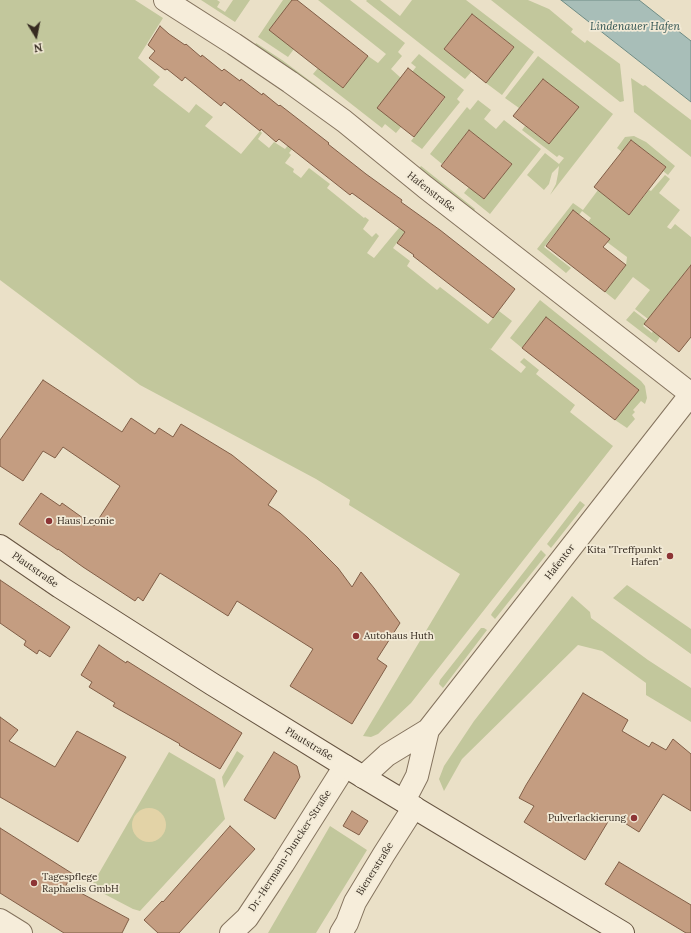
<!DOCTYPE html>
<meta charset="utf-8">
<style>
body{margin:0}
#map{position:relative;width:691px;height:933px;overflow:hidden;background:#eae0c7;font-family:Lora,serif}
canvas{display:block}
.north{position:absolute;left:16px;top:16px;width:40px;height:40px;-webkit-text-stroke:3px #f2ead6;paint-order:stroke;rotate:170deg;font-size:11px;font-weight:700;line-height:16px;text-align:center;color:#362b21}
.north::after{content:'';display:block;margin:auto;width:14px;height:18px;background:#362b21;clip-path:polygon(50% 0,100% 100%,50% 72%,0 100%)}
</style>
<div id="map">
<canvas width="691" height="933"></canvas>
<div class="north">N</div>
</div>
<script>
const ctx = document.querySelector('canvas').getContext('2d');
ctx.lineJoin = 'round';
function fillPath(path, color) {
  ctx.fillStyle = color;
  ctx.fill(path, 'evenodd');
}
function poly(rows) {
  const path = new Path2D();
  for (const r of rows) {
    if (r.length === 3) {
      path.moveTo(r[0] + r[2], r[1]);
      path.arc(r[0], r[1], r[2], 0, 2 * Math.PI);
      continue;
    }
    path.moveTo(r[0], r[1]);
    for (let i = 2; i < r.length; i += 2) path.lineTo(r[i], r[i + 1]);
  }
  return path;
}
function strokePath(path, color, width, dash) {
  ctx.strokeStyle = color;
  ctx.lineWidth = width;
  ctx.lineCap = dash ? 'butt' : 'round';
  ctx.setLineDash(dash || []);
  ctx.stroke(path);
}
function write(font, color, halo, rows, align = 'center') {
  ctx.font = font + ' Lora,serif';
  ctx.lineWidth = 3.5;
  ctx.setLineDash([]);
  ctx.textBaseline = 'middle';
  ctx.strokeStyle = halo;
  ctx.fillStyle = color;
  for (const [text, x, y, turn = 0] of rows) {
    ctx.save();
    ctx.translate(x, y);
    ctx.rotate((+turn || 0) * Math.PI / 180);
    ctx.textAlign = isNaN(turn) ? turn : align;
    if (halo) ctx.strokeText(text, 0, 0);
    ctx.fillText(text, 0, 0);
    ctx.restore();
  }
}
fillPath(poly([
 [0,0,135,0,163,18,138,58,160,77,153,85,189,113,196,104,213,117,205,126,241,154,260,131,262,133,258,139,269,148,274,142,285,149,293,139,297,143,289,153,291,155,285,163,294,169,293,172,301,178,309,168,330,184,327,188,364,218,365,217,369,220,363,229,372,237,376,233,379,236,367,253,374,258,408,217,413,221,393,248,410,261,407,266,437,290,440,287,488,324,499,311,512,321,491,349,489,348,521,373,526,367,520,362,524,358,539,370,536,374,575,405,570,412,613,446,411,703,378,734,371,737,363,736,460,574,349,505,350,500,316,479,140,385,0,280],
 [201,0,217,0,220,2,217,7,225,12,233,0,250,0,235,22],
 [283,0,292,0,294,49,288,57,258,37],
 [318,0,350,0,405,43,398,52,402,56,391,69,401,78,401,127,396,133,385,124,382,128,313,74,318,68,343,88,368,56,378,63,386,54],
 [367,0,380,0,400,16,412,0,466,0,534,52,502,95,486,83,514,47,472,14,444,49,472,71,465,79,366,1],
 [491,0,528,0,549,9,573,29,571,32,585,43,587,40,620,64,624,101,620,102],
 [256,43,282,60,321,89,317,93,253,48],
 [419,54,464,90,457,99,460,102,422,149,411,141,445,98,412,72,416,67,411,63],
 [538,56,613,114,550,195,556,184,558,174,559,166,552,173,549,184,544,190,527,175,545,153,559,164,564,158,559,155,557,157,522,130,525,126,549,144,578,107,543,79,519,108,505,98],
 [631,78,643,86,645,85,691,120,691,157,634,112],
 [478,100,491,110,484,119,496,129,504,120,541,149,490,214,464,193,469,187,484,199,512,164,469,130,442,164,430,154,467,107,470,110],
 [634,136,646,142,675,166,668,175,663,171,666,167,631,140,622,152,617,148,625,137],
 [421,166,475,209,472,214,417,171],
 [665,175,670,179,659,193,680,210,667,227,670,229,671,229,675,224,691,237,691,265,648,319,635,309,650,290,633,277,615,300,605,292,626,265,627,257,607,242,588,222,591,218,582,211,579,215,573,211,544,247,571,268,566,273,537,249,573,203,583,210,598,190,629,215,649,190,651,191],
 [540,300,641,381,645,386,647,398,645,404,641,401,633,410,635,412,632,415,635,419,627,428,615,420,638,389,546,318,522,348,510,338],
 [634,311,647,321,643,326,652,333,653,331,660,337,656,343,626,320],
 [580,501,585,505,551,548,547,544],
 [541,550,546,555,495,619,491,615,492,613],
 [627,585,691,629,691,654,613,598],
 [572,596,590,612,591,618,648,660,691,688,691,722,646,695,646,683,602,651,578,645,462,759,444,791,439,779,444,766,474,721],
 [481,628,484,628,487,630,443,688,439,684,440,680],
 [237,751,244,756,224,788,222,777],
 [169,752,215,779,225,819,140,911,133,909,91,887],
 [330,826,367,850,316,933,268,933]
]), '#c2c79c');
fillPath(poly([
 [149,825,17]
]), '#e3d3a7');
const water = poly([
 [561,0,639,0,691,41,691,102,561,0]
]);
fillPath(water, '#a8beb8');
strokePath(water, '#6f8c85', 1);
const building = poly([
 [292,0,297,0,368,56,343,88,269,30,292,0],
 [472,14,514,47,486,83,444,49,472,14],
 [160,26,169,34,185,45,186,44,201,57,202,55,222,71,224,69,240,81,241,79,262,95,263,93,279,106,280,105,329,143,328,144,366,174,402,200,401,202,440,230,515,289,493,318,413,256,414,255,397,243,405,232,352,193,350,195,279,139,276,142,261,129,260,131,224,102,221,106,185,77,182,81,167,69,165,70,149,58,155,51,148,45,160,26],
 [408,68,445,97,414,137,377,108,408,68],
 [543,79,579,107,549,144,513,116,543,79],
 [469,130,512,164,484,199,441,166,469,130],
 [631,140,666,167,629,215,594,187,631,140],
 [573,210,610,239,603,247,626,265,605,292,546,246,573,210],
 [691,265,691,337,679,352,644,324,691,265],
 [546,317,639,390,615,420,522,348,546,317],
 [43,380,122,432,131,418,155,434,159,428,173,437,181,424,232,455,277,491,268,505,280,513,307,537,338,568,352,587,361,572,374,588,400,623,377,659,387,666,352,724,290,686,313,649,237,601,228,616,160,573,143,601,138,597,135,601,83,567,58,549,58,550,19,524,41,493,60,506,62,503,94,526,120,486,63,447,55,458,43,451,23,481,0,466,0,440,43,380],
 [0,580,70,627,50,657,39,650,37,654,24,645,26,641,0,623,0,580],
 [99,645,126,663,127,661,242,733,220,769,179,745,180,744,113,706,115,703,89,687,92,682,81,675,99,645],
 [583,693,628,720,622,731,649,747,652,742,666,750,673,739,691,754,691,811,663,794,639,832,612,815,585,860,524,822,534,806,519,798,526,785,583,693],
 [0,717,18,730,9,741,55,767,77,731,126,757,78,842,0,797,0,717],
 [274,752,297,766,300,777,275,819,244,800,274,752],
 [352,811,368,821,359,835,343,826,352,811],
 [230,826,255,849,179,933,158,933,144,920,162,901,163,902,230,826],
 [0,828,73,874,66,885,129,919,122,933,64,933,0,893,0,828],
 [619,862,691,905,691,933,686,933,605,884,619,862]
]);
fillPath(building, '#c49d81');
strokePath(building, '#815e47', 1);
const street = poly([
 [165,0,234,44,290,82,344,121,425,187,691,394],
 [363,777,387,755,428,730,691,394],
 [404,801,417,776,428,730],
 [0,920,21,933],
 [231,933,247,918,283,864,345,766],
 [341,933,347,923,355,902,384,854,414,807]
]);
const secondary = poly([
 [0,546,60,587,212,684,345,766,623,933]
]);
strokePath(street, '#84735e', 24);
strokePath(secondary, '#665441', 24);
strokePath(street, '#f6edda', 22);
strokePath(secondary, '#f6edda', 22);
for (const [x, y, r, color] of [
 [49,521,4,"#8d3435"],
 [670,556,4,"#8d3435"],
 [356,636,4,"#8d3435"],
 [634,818,4,"#8d3435"],
 [34,883,4,"#8d3435"]
]) {
  const dot = new Path2D();
  dot.arc(x, y, r, 0, 2 * Math.PI);
  ctx.fillStyle = color;
  ctx.fill(dot);
  strokePath(dot, '#f2ead6', 1.5);
}
write('10px', '#362b21', '#f2ead6', [
 ["Hafenstraße",431,192,38],
 ["Hafentor",560,562,-52],
 ["Plautstraße",35,570,35],
 ["Plautstraße",309,744,31],
 ["Dr.-Hermann-Duncker-Straße",290,851,-57],
 ["Bienerstraße",375,869,-58]
]);
write('10px', '#362b21', '#f2ead6', [
 ["Haus Leonie",57,521],
 ["Kita \"Treffpunkt",662,550,"right"],
 ["Hafen\"",662,562,"right"],
 ["Autohaus Huth",364,636],
 ["Pulverlackierung",626,818,"right"],
 ["Tagespflege",42,877],
 ["Raphaelis GmbH",42,889]
], 'left');
write('italic 11px', '#315452', '#f2ead6', [
 ["Lindenauer Hafen",635,27]
]);
</script>
